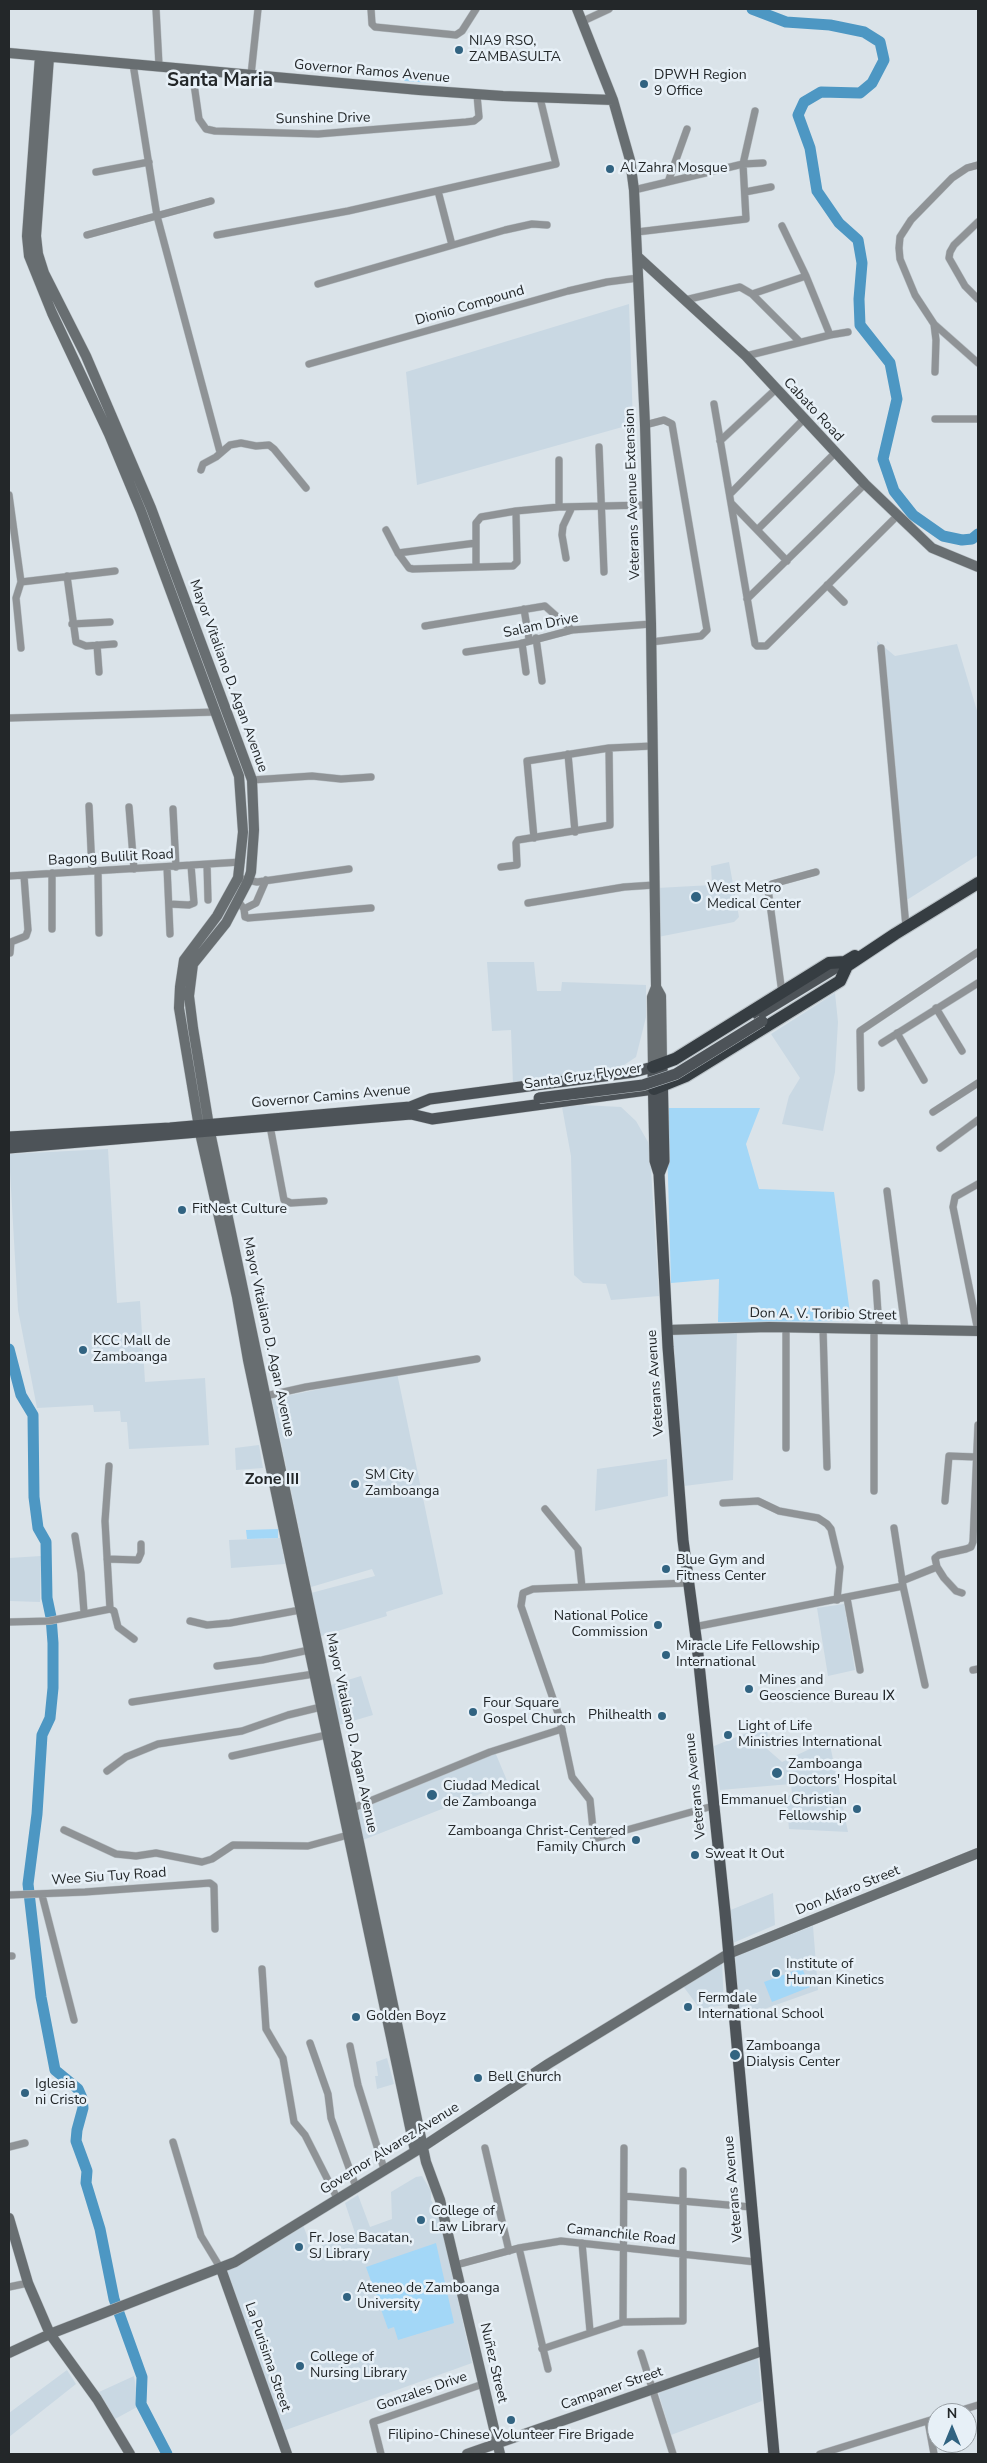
<!DOCTYPE html>
<meta charset="utf-8">
<style>
body{margin:0}
#map{position:relative;width:987px;height:2463px;overflow:hidden;background:#dae3e9;font-family:"Nunito Sans",sans-serif}
canvas{display:block}
.frame{position:absolute;inset:0;border:10px solid #232729;pointer-events:none}
.north{position:absolute;left:927px;top:2403px;width:50px;height:50px;box-sizing:border-box;background:#e7f0f7;border:1px solid #99a0a5;border-radius:50%;rotate:0deg;font-size:14px;font-weight:700;line-height:20px;text-align:center;color:#232729}
.north::after{content:'';display:block;margin:auto;width:18px;height:22px;background:#316381;clip-path:polygon(50% 0,100% 100%,50% 72%,0 100%)}
</style>
<div id="map">
<canvas width="987" height="2463"></canvas>
<div class="frame"></div>
<div class="north">N</div>
</div>
<script>
const ctx = document.querySelector('canvas').getContext('2d');
ctx.lineJoin = 'round';
function fillPath(path, color) {
  ctx.fillStyle = color;
  ctx.fill(path, 'evenodd');
}
function poly(rows) {
  const path = new Path2D();
  for (const r of rows) {
    path.moveTo(r[0], r[1]);
    for (let i = 2; i < r.length; i += 2) path.lineTo(r[i], r[i + 1]);
  }
  return path;
}
function strokePath(path, color, width, dash) {
  ctx.strokeStyle = color;
  ctx.lineWidth = width;
  ctx.lineCap = dash ? 'butt' : 'round';
  ctx.setLineDash(dash || []);
  ctx.stroke(path);
}
function write(font, color, halo, rows, align = 'center') {
  ctx.font = font + ' "Nunito Sans",sans-serif';
  ctx.lineWidth = 5;
  ctx.setLineDash([]);
  ctx.textBaseline = 'middle';
  ctx.strokeStyle = halo;
  ctx.fillStyle = color;
  for (const [text, x, y, turn = 0] of rows) {
    ctx.save();
    ctx.translate(x, y);
    ctx.rotate((+turn || 0) * Math.PI / 180);
    ctx.textAlign = isNaN(turn) ? turn : align;
    if (halo) ctx.strokeText(text, 0, 0);
    ctx.fillText(text, 0, 0);
    ctx.restore();
  }
}
fillPath(poly([
 [629,304,633,424,417,485,406,372],
 [877,641,895,656,957,644,978,714,978,855,902,903],
 [729,862,739,917,734,922,658,937,657,888,712,885,711,866],
 [487,962,534,962,537,991,561,991,562,982,646,985,646,1017,636,1057,621,1067,604,1072,513,1084,511,1030,492,1031],
 [835,993,838,1022,835,1072,823,1131,782,1124,789,1096,800,1078,771,1034],
 [582,1105,621,1107,636,1121,648,1142,650,1153,659,1296,611,1300,606,1284,583,1283,574,1275,571,1156,562,1107],
 [108,1149,117,1303,140,1301,145,1382,205,1378,209,1445,129,1449,127,1422,121,1422,120,1411,94,1412,93,1405,37,1408,18,1310,9,1154],
 [737,1332,733,1480,684,1486,673,1333],
 [397,1373,443,1594,386,1612,387,1616,321,1636,311,1593,375,1576,372,1569,311,1587,272,1399],
 [259,1445,263,1468,236,1470,235,1448],
 [667,1459,668,1496,595,1511,597,1469],
 [280,1538,285,1564,231,1568,229,1540],
 [41,1556,40,1602,10,1601,9,1558],
 [844,1604,855,1670,828,1676,817,1608],
 [361,1676,373,1715,339,1725,331,1685],
 [767,1725,768,1740,764,1742,766,1748,782,1762,829,1740,848,1832,789,1829,786,1797,792,1794,791,1784,720,1790,714,1746],
 [495,1752,508,1783,363,1840,356,1807],
 [773,1893,775,1925,733,1943,728,1911],
 [813,1926,818,1990,739,2018,735,1956],
 [722,1962,724,2005,700,2009,683,1986],
 [387,2058,394,2084,377,2089,375,2076,378,2076,376,2062],
 [422,2176,431,2191,431,2200,438,2211,472,2363,283,2431,227,2271,303,2225,312,2249,355,2233,345,2203,358,2195,370,2227,392,2219,391,2192,416,2177],
 [758,2357,762,2401,671,2435,658,2391],
 [67,2370,76,2384,9,2437,9,2413],
 [134,2376,139,2406,115,2419,99,2392]
]), '#c9d8e3');
fillPath(poly([
 [405,70,433,72,432,83,404,81],
 [666,1108,760,1108,746,1144,759,1189,834,1192,851,1321,718,1322,719,1279,671,1283],
 [278,1529,278,1538,247,1539,246,1530],
 [802,1968,810,1987,772,2002,764,1982],
 [436,2243,454,2323,398,2340,394,2327,388,2329,366,2267]
]), '#a3d7f7');
strokePath(poly([
 [752,9,786,22,830,25,864,32,880,42,884,60,872,83,860,93,821,92,804,102,798,115,810,148,817,191,839,223,858,240,862,263,859,299,860,325,890,363,897,399,883,459,894,491,913,515,943,536,962,540,972,539,978,534],
 [9,1349,21,1395,33,1415,34,1497,38,1528,46,1542,47,1598,51,1617,53,1643,53,1688,50,1718,42,1735,37,1814,28,1884,41,1997,55,2070,78,2089,82,2098,83,2108,77,2130,76,2141,87,2171,86,2183,100,2229,114,2299,142,2377,141,2404,167,2454]
]), '#4d97c3', 11);
const street = poly([
 [156,9,159,65],
 [371,9,372,24,375,27,456,35,462,31,476,9],
 [581,22,609,9],
 [133,64,157,216,220,452],
 [192,70,199,119,206,129,215,131,318,134,466,122,474,121,479,117,477,95],
 [251,75,258,9],
 [978,165,967,168,952,178,911,220,900,237,899,248,900,259,915,295,934,324,978,363],
 [96,172,149,162],
 [668,182,687,129],
 [634,190,743,164,763,163],
 [438,191,452,245],
 [745,192,771,187],
 [978,222,954,245,950,252,949,258,965,286,978,299],
 [782,226,806,276],
 [637,232,746,219,743,164,755,111],
 [87,235,211,201],
 [217,235,348,211,556,164,540,98],
 [318,284,505,230,532,224,547,225],
 [685,300,740,287,752,294,800,342],
 [934,324,936,340,935,372],
 [830,335,848,332],
 [746,356,830,335,806,276,752,294],
 [309,364,568,291,607,282,638,278],
 [714,404,755,644,757,646,766,646,897,516],
 [935,419,978,419],
 [645,425,664,420,672,424,707,630,701,636,651,642],
 [720,441,775,390],
 [599,447,604,572],
 [559,460,559,507],
 [201,470,203,464,216,457,230,445,241,443,256,446,269,445,274,449,306,488],
 [730,494,803,420],
 [9,495,21,582,16,598,21,648],
 [732,504,787,561],
 [758,529,835,453],
 [386,530,398,553,409,568,413,569,513,566,517,562,516,511],
 [398,553,476,543],
 [566,558,562,535,563,526,572,507],
 [476,566,476,523,481,517,516,511,559,507,646,505],
 [67,576,76,642,86,646,114,644],
 [21,582,115,571],
 [827,585,844,602],
 [747,599,865,484],
 [524,609,529,639],
 [72,624,110,622],
 [425,626,545,606,572,630],
 [536,638,542,681],
 [522,643,526,672],
 [97,645,99,672],
 [881,648,906,927],
 [466,652,519,644,572,630,651,624],
 [9,718,216,712],
 [568,754,575,832],
 [252,780,312,776,341,779,371,777],
 [89,806,92,871],
 [129,807,134,869],
 [173,809,176,867],
 [534,838,527,761,609,748,652,746],
 [207,865,208,900],
 [167,867,170,934],
 [501,867,517,865,516,843,518,840,610,825,609,748],
 [98,871,99,933],
 [9,876,241,862],
 [238,878,257,882,349,869],
 [238,901,244,909,245,917,248,918,371,908],
 [528,903,624,887,654,885],
 [169,904,189,905,194,903,191,865],
 [244,909,256,903,266,880],
 [52,929,52,873],
 [10,953,11,942,26,936,28,930,24,876],
 [782,993,768,889,772,884,816,872],
 [936,1008,962,1051],
 [897,1033,924,1080],
 [882,1043,978,983],
 [861,1088,860,1031,978,952],
 [933,1112,978,1083],
 [270,1126,284,1200,291,1203,324,1201],
 [940,1148,978,1120],
 [887,1191,905,1329],
 [876,1283,879,1328],
 [786,1327,786,1448],
 [823,1328,827,1467],
 [874,1328,874,1491],
 [978,1331,953,1207,955,1197,978,1184],
 [261,1397,306,1387,477,1359],
 [109,1466,105,1521,110,1609],
 [945,1501,949,1456,976,1457],
 [723,1503,758,1501,779,1511,818,1518,827,1524,831,1529,840,1567,837,1600],
 [545,1509,578,1549,582,1587],
 [894,1528,903,1586,925,1685],
 [75,1536,81,1573,84,1612],
 [107,1559,138,1560,141,1553,141,1544],
 [902,1581,937,1567],
 [687,1583,533,1589,523,1593,521,1606,559,1716,572,1777,590,1800,594,1839,713,1806],
 [962,1593,956,1591,944,1578,937,1567,935,1558,939,1555,966,1549,971,1547,973,1542,978,1425],
 [847,1598,860,1670],
 [190,1621,207,1625,230,1623,300,1610],
 [9,1622,49,1621,110,1609,114,1611,118,1627,134,1639],
 [694,1627,903,1586],
 [217,1666,262,1660,309,1650],
 [973,1670,978,1669],
 [132,1702,314,1674],
 [232,1756,331,1734],
 [107,1771,126,1757,158,1744,242,1731,288,1715,321,1707],
 [353,1808,490,1752,562,1729],
 [64,1830,116,1854,136,1856,156,1853,202,1862,212,1859,233,1845,308,1846,348,1835],
 [9,1895,85,1892,210,1883,214,1886,215,1929],
 [42,1895,74,2020],
 [9,1956,12,1956],
 [262,1969,266,2029,283,2058,294,2122,305,2135,337,2198],
 [310,2043,328,2094,331,2118,356,2187],
 [350,2046,358,2085,384,2169],
 [173,2142,201,2236,221,2269],
 [9,2147,25,2143],
 [485,2148,509,2251],
 [624,2196,751,2207],
 [582,2243,590,2331],
 [519,2248,548,2369],
 [456,2265,519,2248,561,2241,756,2262],
 [9,2287,28,2283],
 [623,2322,624,2148],
 [542,2349,623,2322,683,2321,683,2171],
 [641,2353,673,2454],
 [952,2413,978,2405],
 [928,2421,934,2454],
 [381,2454,373,2422,483,2384],
 [820,2454,937,2418]
]);
const secondary = poly([
 [577,9,613,100,630,160,634,190,645,425,651,624,656,987,652,997,653,1067],
 [9,53,419,90,503,96,613,100],
 [40,56,27,236,29,256,52,313,109,434,141,511,239,776,243,832,238,878,217,916,184,960,180,987,179,1008,200,1133,237,1297,248,1360,415,2151],
 [49,57,36,236,38,254,44,273,86,356,151,508,252,780,254,830,251,872,248,881,226,923,193,964,189,996,193,1028,210,1132,426,2162,440,2200,447,2230,500,2454],
 [638,257,746,356,865,484,932,548,978,567],
 [656,987,661,996,662,1065],
 [667,1330,769,1327,978,1331],
 [9,2218,28,2283,50,2334,97,2399,130,2454],
 [221,2269,287,2454],
 [9,2353,50,2334,235,2262,424,2146,548,2064,728,1954,978,1853],
 [467,2454,765,2350]
]);
const primary = poly([
 [758,1015,845,962],
 [9,1137,170,1128,410,1107,430,1099,634,1072,653,1067,655,1161,659,1174,668,1347,683,1540,697,1645,725,1912,774,2454],
 [9,1148,411,1114,432,1119,654,1089],
 [659,1174,664,1161,662,1065]
]);
const highway = poly([
 [653,1067,675,1059,829,963,845,962,855,956],
 [654,1089,686,1076,840,981,847,966,895,934,978,883]
]);
strokePath(street, '#b9c1c6', 8);
strokePath(secondary, '#b9c1c6', 11);
strokePath(primary, '#b9c1c6', 12);
strokePath(highway, '#b9c1c6', 14);
strokePath(street, '#8f9396', 7);
strokePath(secondary, '#686e71', 10);
strokePath(primary, '#4d5358', 11);
strokePath(highway, '#363d42', 12);
const primaryBridge = poly([
 [539,1098,643,1085,676,1074,762,1021]
]);
strokePath(primaryBridge, '#b9c1c6', 12, []);
strokePath(primaryBridge, '#4d5358', 11);
for (const [x, y, r, color] of [
 [459,50,5,"#316381"],
 [644,84,5,"#316381"],
 [610,169,5,"#316381"],
 [696,897,6,"#316381"],
 [182,1210,5,"#316381"],
 [83,1350,5,"#316381"],
 [355,1484,5,"#316381"],
 [666,1569,5,"#316381"],
 [658,1625,5,"#316381"],
 [666,1655,5,"#316381"],
 [749,1689,5,"#316381"],
 [473,1712,5,"#316381"],
 [662,1716,5,"#316381"],
 [728,1735,5,"#316381"],
 [777,1773,6,"#316381"],
 [432,1795,6,"#316381"],
 [857,1809,5,"#316381"],
 [636,1840,5,"#316381"],
 [695,1855,5,"#316381"],
 [776,1973,5,"#316381"],
 [688,2007,5,"#316381"],
 [356,2017,5,"#316381"],
 [735,2055,6,"#316381"],
 [478,2078,5,"#316381"],
 [25,2093,5,"#316381"],
 [421,2220,5,"#316381"],
 [299,2247,5,"#316381"],
 [347,2297,5,"#316381"],
 [300,2366,5,"#316381"],
 [511,2420,5,"#316381"]
]) {
  const dot = new Path2D();
  dot.arc(x, y, r, 0, 2 * Math.PI);
  ctx.fillStyle = color;
  ctx.fill(dot);
  strokePath(dot, '#e7f0f7', 2);
}
write('14px', '#232729', '#e7f0f7', [
 ["NIA9 RSO,",469,42],
 ["ZAMBASULTA",469,58],
 ["DPWH Region",654,76],
 ["9 Office",654,92],
 ["Al Zahra Mosque",620,169],
 ["West Metro",707,889],
 ["Medical Center",707,905],
 ["FitNest Culture",192,1210],
 ["KCC Mall de",93,1342],
 ["Zamboanga",93,1358],
 ["SM City",365,1476],
 ["Zamboanga",365,1492],
 ["Blue Gym and",676,1561],
 ["Fitness Center",676,1577],
 ["National Police",648,1617,"right"],
 ["Commission",648,1633,"right"],
 ["Miracle Life Fellowship",676,1647],
 ["International",676,1663],
 ["Mines and",759,1681],
 ["Geoscience Bureau Ⅸ",759,1697],
 ["Four Square",483,1704],
 ["Gospel Church",483,1720],
 ["Philhealth",652,1716,"right"],
 ["Light of Life",738,1727],
 ["Ministries International",738,1743],
 ["Zamboanga",788,1765],
 ["Doctors' Hospital",788,1781],
 ["Ciudad Medical",443,1787],
 ["de Zamboanga",443,1803],
 ["Emmanuel Christian",847,1801,"right"],
 ["Fellowship",847,1817,"right"],
 ["Zamboanga Christ-Centered",626,1832,"right"],
 ["Family Church",626,1848,"right"],
 ["Sweat It Out",705,1855],
 ["Institute of",786,1965],
 ["Human Kinetics",786,1981],
 ["Fermdale",698,1999],
 ["International School",698,2015],
 ["Golden Boyz",366,2017],
 ["Zamboanga",746,2047],
 ["Dialysis Center",746,2063],
 ["Bell Church",488,2078],
 ["Iglesia",35,2085],
 ["ni Cristo",35,2101],
 ["College of",431,2212],
 ["Law Library",431,2228],
 ["Fr. Jose Bacatan,",309,2239],
 ["SJ Library",309,2255],
 ["Ateneo de Zamboanga",357,2289],
 ["University",357,2305],
 ["College of",310,2358],
 ["Nursing Library",310,2374],
 ["Filipino-Chinese Volunteer Fire Brigade",511,2436,"center"]
], 'left');
write('14px', '#232729', '#e7f0f7', [
 ["Governor Ramos Avenue",372,72,5],
 ["Sunshine Drive",323,119,-1],
 ["Dionio Compound",470,306,-16],
 ["Cabato Road",813,410,47],
 ["Veterans Avenue Extension",633,494,-92],
 ["Salam Drive",541,626,-12],
 ["Mayor Vitaliano D. Agan Avenue",228,676,70],
 ["Bagong Bulilit Road",111,858,-3],
 ["Santa Cruz Flyover",583,1077,-8],
 ["Governor Camins Avenue",331,1097,-5],
 ["Don A. V. Toribio Street",823,1315,1],
 ["Mayor Vitaliano D. Agan Avenue",268,1337,78],
 ["Veterans Avenue",656,1383,-94],
 ["Mayor Vitaliano D. Agan Avenue",351,1733,78],
 ["Veterans Avenue",696,1786,-96],
 ["Wee Siu Tuy Road",109,1877,-4],
 ["Don Alfaro Street",848,1891,-22],
 ["Governor Alvarez Avenue",390,2149,-32],
 ["Veterans Avenue",734,2189,-95],
 ["Camanchile Road",621,2235,6],
 ["La Purisima Street",267,2357,71],
 ["Nuñez Street",493,2363,77],
 ["Campaner Street",612,2389,-19],
 ["Gonzales Drive",422,2392,-19]
]);
write('bold 16px', '#232729', '#e7f0f7', [
 ["Zone III",272,1480]
]);
write('bold 19px', '#232729', '#e7f0f7', [
 ["Santa Maria",220,81]
]);
</script>
